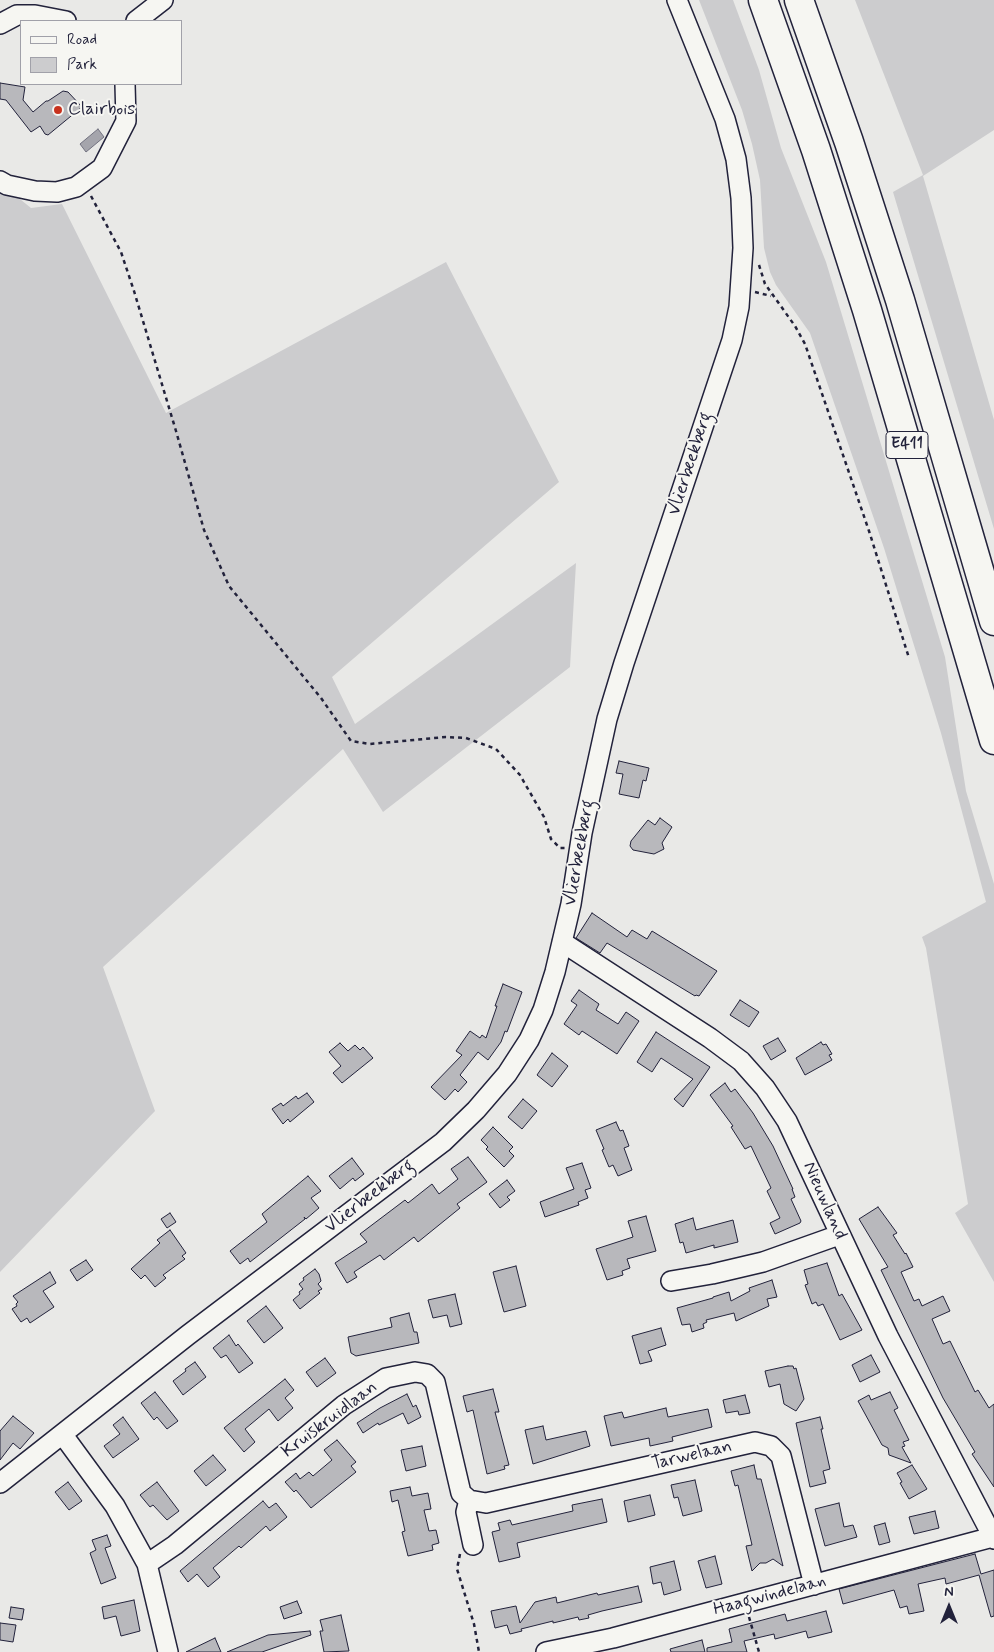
<!DOCTYPE html>
<style>
body{margin:0}
#map{position:relative;width:994px;height:1652px;overflow:hidden;background:#e9e9e7;font-family:Mynerve,sans-serif}
canvas{display:block}
.legend{position:absolute;left:20px;top:20px;width:162px;height:65px;box-sizing:border-box;background:#f6f6f2;border:1px solid #a1a1a9;margin:0;padding:6px 9px;list-style:none;font-size:15px;color:#22223b}
.legend li{display:flex;align-items:center;gap:10px;height:25px}
.legend b{width:25px;border:1px solid #a1a1a9}
.north{position:absolute;left:924px;top:1582px;width:50px;height:50px;-webkit-text-stroke:4px #f6f6f2;paint-order:stroke;rotate:0deg;font-size:14px;font-weight:700;line-height:20px;text-align:center;color:#22223b}
.north::after{content:'';display:block;margin:auto;width:18px;height:22px;background:#22223b;clip-path:polygon(50% 0,100% 100%,50% 72%,0 100%)}
</style>
<div id="map">
<canvas width="994" height="1652"></canvas>
<ul class="legend">
<li><b style="height:6px;background:#f6f6f2"></b>Road</li>
<li><b style="height:14px;background:#ccccce"></b>Park</li>
</ul>
<div class="north">N</div>
</div>
<script>
const ctx = document.querySelector('canvas').getContext('2d');
ctx.lineJoin = 'round';
function fillPath(path, color) {
  ctx.fillStyle = color;
  ctx.fill(path, 'evenodd');
}
function poly(rows) {
  const path = new Path2D();
  for (const r of rows) {
    path.moveTo(r[0], r[1]);
    for (let i = 2; i < r.length; i += 2) path.lineTo(r[i], r[i + 1]);
  }
  return path;
}
function strokePath(path, color, width, dash) {
  ctx.strokeStyle = color;
  ctx.lineWidth = width;
  ctx.lineCap = dash ? 'butt' : 'round';
  ctx.setLineDash(dash || []);
  ctx.stroke(path);
}
function write(font, color, halo, rows, align = 'center') {
  ctx.font = font + ' Mynerve,sans-serif';
  ctx.lineWidth = 4;
  ctx.setLineDash([]);
  ctx.textBaseline = 'middle';
  ctx.strokeStyle = halo;
  ctx.fillStyle = color;
  for (const [text, x, y, turn = 0] of rows) {
    ctx.save();
    ctx.translate(x, y);
    ctx.rotate((+turn || 0) * Math.PI / 180);
    ctx.textAlign = isNaN(turn) ? turn : align;
    if (halo) ctx.strokeText(text, 0, 0);
    ctx.fillText(text, 0, 0);
    ctx.restore();
  }
}
fillPath(poly([
 [699,0,733,0,759,70,781,148,826,262,945,657,966,791,994,884,994,1282,955,1213,968,1204,926,948,922,937,986,902,941,733,884,548,810,333,776,285,770,272,764,248,760,180,752,144,742,110],
 [855,0,994,0,994,130,923,176,994,420,994,529,893,192,923,175],
 [0,183,31,208,62,204,166,413,446,262,559,482,332,677,355,724,576,563,570,667,383,812,343,749,103,967,155,1111,0,1272]
]), '#ccccce');
const water = poly([
 [98,129,104,137,86,152,80,144,98,129]
]);
fillPath(water, '#a5a5ac');
strokePath(water, '#71717f', 1);
const building = poly([
 [0,83,25,87,23,100,33,112,46,101,48,101,63,91,68,92,82,107,48,135,45,134,40,126,31,132,6,100,0,99,0,83],
 [619,761,649,768,646,781,643,780,639,798,619,794,623,774,616,773,619,761],
 [660,818,672,827,662,843,664,849,654,854,633,850,630,846,631,841,648,820,655,825,660,818],
 [592,913,627,937,632,930,647,939,652,931,717,971,699,996,696,995,695,996,607,943,600,953,576,938,592,913],
 [503,984,522,992,507,1032,505,1031,501,1042,488,1060,478,1052,460,1075,467,1082,458,1092,455,1089,445,1100,431,1087,462,1055,456,1051,470,1031,480,1038,482,1035,486,1038,497,1006,495,1006,503,984],
 [579,990,599,1004,596,1010,618,1024,626,1012,639,1021,617,1054,582,1031,579,1035,564,1024,577,1005,571,1001,579,990],
 [740,1000,759,1012,749,1027,730,1015,740,1000],
 [656,1032,710,1067,683,1107,674,1099,693,1079,661,1058,652,1072,637,1062,656,1032],
 [778,1038,786,1051,771,1060,763,1046,778,1038],
 [821,1042,823,1045,826,1044,832,1054,829,1055,832,1060,805,1075,796,1058,821,1042],
 [340,1043,348,1051,355,1045,360,1050,363,1047,373,1058,342,1083,333,1073,341,1066,329,1052,340,1043],
 [552,1053,568,1066,552,1087,537,1075,552,1053],
 [725,1083,731,1092,735,1089,753,1113,773,1146,793,1189,792,1189,795,1197,791,1199,801,1221,800,1223,775,1234,770,1223,780,1218,767,1191,771,1188,751,1146,745,1149,731,1127,733,1126,710,1095,725,1083],
 [307,1093,314,1102,290,1122,288,1119,283,1124,272,1109,281,1103,283,1106,296,1096,298,1099,307,1093],
 [523,1099,537,1111,522,1129,508,1117,523,1099],
 [616,1122,620,1131,623,1130,629,1146,624,1148,632,1170,618,1176,613,1165,609,1167,602,1150,604,1149,596,1130,616,1122],
 [493,1127,513,1147,509,1151,514,1156,504,1167,486,1149,488,1147,481,1140,493,1127],
 [468,1157,487,1182,457,1204,460,1208,418,1242,414,1237,384,1260,380,1255,354,1272,357,1277,347,1283,335,1263,367,1242,360,1234,405,1200,408,1203,432,1184,439,1194,458,1179,451,1169,468,1157],
 [352,1158,364,1174,355,1181,353,1178,340,1189,329,1176,352,1158],
 [582,1163,591,1188,585,1190,588,1198,578,1202,579,1205,545,1217,540,1202,574,1189,566,1168,582,1163],
 [308,1176,321,1191,311,1198,319,1208,306,1219,304,1217,305,1219,250,1262,248,1258,240,1264,230,1251,267,1222,262,1214,308,1176],
 [507,1180,515,1191,507,1197,510,1200,500,1208,489,1194,507,1180],
 [878,1207,897,1233,893,1235,905,1254,906,1253,913,1267,901,1272,914,1301,919,1299,922,1306,943,1296,950,1311,932,1319,943,1344,950,1341,975,1392,978,1390,989,1408,994,1404,994,1487,972,1454,975,1452,943,1398,881,1270,888,1267,859,1219,878,1207],
 [170,1213,176,1222,167,1228,161,1219,170,1213],
 [646,1216,656,1251,627,1259,630,1268,622,1271,623,1275,607,1280,596,1249,633,1237,628,1221,646,1216],
 [693,1218,696,1230,733,1220,738,1242,714,1248,714,1245,686,1253,683,1242,680,1243,675,1224,693,1218],
 [170,1230,186,1253,182,1256,185,1259,163,1275,166,1278,155,1287,145,1275,141,1279,131,1269,160,1243,157,1240,170,1230],
 [86,1260,93,1270,77,1281,70,1270,86,1260],
 [827,1263,839,1296,842,1294,862,1330,840,1340,823,1304,818,1306,816,1302,812,1304,805,1285,808,1284,804,1270,827,1263],
 [516,1266,526,1306,504,1312,493,1272,516,1266],
 [315,1269,319,1274,321,1281,318,1284,322,1289,318,1291,320,1293,300,1309,293,1300,300,1294,299,1292,303,1289,299,1284,304,1280,303,1278,315,1269],
 [50,1272,56,1283,43,1291,54,1307,30,1323,27,1318,21,1322,12,1309,17,1306,16,1304,18,1302,13,1296,50,1272],
 [772,1280,777,1297,767,1299,769,1306,736,1321,734,1313,706,1320,707,1322,703,1324,704,1328,692,1332,690,1324,682,1325,677,1308,713,1298,713,1297,729,1292,731,1301,750,1291,749,1288,772,1280],
 [455,1294,462,1324,450,1327,447,1315,433,1318,428,1300,455,1294],
 [266,1306,283,1328,264,1343,247,1321,266,1306],
 [409,1313,414,1332,417,1332,419,1343,356,1356,351,1353,348,1337,392,1327,390,1318,409,1313],
 [661,1328,666,1345,648,1351,652,1361,640,1364,632,1336,661,1328],
 [229,1335,236,1346,238,1344,253,1363,239,1373,226,1355,221,1358,213,1348,229,1335],
 [871,1355,880,1372,860,1382,852,1365,871,1355],
 [325,1358,336,1373,317,1387,306,1372,325,1358],
 [195,1362,206,1377,183,1395,173,1381,186,1371,185,1369,195,1362],
 [788,1366,793,1366,794,1369,796,1368,804,1399,796,1411,784,1404,780,1384,769,1387,765,1371,788,1366],
 [285,1379,294,1390,285,1398,293,1408,278,1421,269,1409,245,1429,255,1442,244,1452,224,1428,285,1379],
 [493,1389,499,1412,495,1412,509,1465,504,1466,505,1469,487,1474,473,1410,467,1412,463,1396,493,1389],
 [155,1392,178,1421,167,1429,157,1417,154,1420,141,1403,155,1392],
 [890,1392,898,1408,894,1410,909,1440,903,1442,905,1446,902,1447,911,1463,889,1455,888,1448,882,1445,858,1401,869,1395,871,1400,890,1392],
 [407,1394,413,1407,416,1405,421,1417,408,1424,403,1413,379,1425,378,1423,363,1433,357,1423,380,1408,407,1394],
 [745,1395,750,1413,739,1415,738,1411,726,1413,723,1400,745,1395],
 [666,1408,668,1417,708,1409,712,1427,672,1437,673,1441,650,1446,649,1438,611,1446,604,1416,622,1412,624,1418,666,1408],
 [13,1416,34,1433,20,1449,13,1443,0,1460,0,1431,13,1416],
 [123,1417,139,1439,113,1458,104,1446,120,1434,113,1425,123,1417],
 [820,1417,823,1429,821,1429,830,1469,823,1471,826,1483,810,1487,796,1423,820,1417],
 [543,1426,546,1440,586,1431,590,1446,533,1464,525,1430,543,1426],
 [337,1440,356,1462,351,1466,356,1472,311,1508,296,1490,294,1492,285,1482,296,1473,300,1479,309,1472,313,1476,332,1460,324,1450,337,1440],
 [422,1446,426,1466,406,1471,401,1450,422,1446],
 [213,1455,226,1470,206,1486,194,1471,213,1455],
 [754,1465,757,1479,761,1479,783,1566,773,1559,766,1563,760,1563,752,1571,746,1546,752,1545,738,1485,735,1486,731,1471,754,1465],
 [912,1465,927,1489,909,1499,900,1483,902,1482,897,1473,912,1465],
 [695,1480,702,1511,683,1516,678,1497,674,1498,671,1485,695,1480],
 [68,1482,82,1501,69,1510,55,1492,68,1482],
 [157,1482,179,1511,167,1520,153,1505,150,1507,140,1495,157,1482],
 [410,1487,412,1496,428,1493,431,1509,424,1510,429,1531,436,1530,439,1543,432,1545,433,1550,408,1556,402,1532,405,1531,398,1500,392,1502,390,1491,410,1487],
 [650,1495,655,1515,628,1522,624,1501,650,1495],
 [602,1499,607,1522,517,1543,520,1557,499,1562,492,1532,500,1530,498,1523,510,1520,512,1525,573,1511,572,1505,602,1499],
 [263,1501,269,1508,276,1503,287,1517,270,1531,266,1526,241,1548,239,1546,213,1568,220,1577,208,1587,197,1574,188,1582,180,1571,263,1501],
 [839,1503,844,1527,853,1525,857,1537,825,1546,815,1509,839,1503],
 [935,1511,939,1528,914,1534,909,1517,935,1511],
 [885,1523,890,1542,879,1545,874,1526,885,1523],
 [107,1535,111,1546,105,1548,116,1578,101,1584,90,1553,96,1550,92,1540,107,1535],
 [975,1554,981,1574,994,1570,994,1616,991,1617,979,1575,946,1584,945,1578,918,1584,924,1611,909,1614,907,1606,900,1608,894,1590,843,1604,839,1589,975,1554],
 [715,1556,722,1584,706,1588,698,1561,715,1556],
 [674,1561,681,1590,664,1595,661,1582,653,1584,650,1567,674,1561],
 [638,1586,642,1602,602,1611,588,1615,589,1618,579,1620,578,1617,553,1623,553,1621,521,1629,522,1631,510,1634,507,1625,495,1628,491,1611,516,1606,520,1623,535,1602,556,1597,557,1603,597,1593,598,1595,638,1586],
 [134,1600,140,1631,121,1636,116,1616,104,1619,102,1607,134,1600],
 [297,1601,302,1613,284,1619,280,1607,297,1601],
 [11,1607,24,1609,22,1620,9,1618,11,1607],
 [826,1611,832,1632,808,1638,806,1631,775,1639,774,1634,744,1641,747,1652,707,1652,707,1648,732,1642,729,1629,785,1614,787,1621,826,1611],
 [341,1615,349,1651,324,1652,320,1631,323,1631,320,1620,341,1615],
 [0,1623,16,1625,13,1642,0,1640,0,1623],
 [310,1631,311,1635,262,1652,227,1652,268,1635,310,1631],
 [215,1638,221,1652,186,1652,215,1638],
 [702,1640,705,1652,671,1652,670,1649,702,1640]
]);
fillPath(building, '#b8b8bc');
strokePath(building, '#22223b', 1);
const minor = poly([
 [136,21,163,0],
 [0,24,17,15,35,15,66,21],
 [0,181,7,185,35,191,57,192,76,187,102,168,126,121,125,84],
 [562,942,710,1038,741,1061,765,1088,787,1121,888,1336,994,1539],
 [671,1281,712,1274,763,1262,839,1235],
 [63,1435,115,1506,147,1564,168,1652],
 [0,1483,188,1335,443,1142,476,1110,507,1074,529,1040,543,1010,555,972,571,904,582,833,607,719,624,663,732,340,739,307,743,248,741,198,736,159,725,119,677,0],
 [469,1500,486,1503,755,1442,771,1446,781,1456,814,1585],
 [147,1564,175,1545,344,1405,386,1378,415,1372,427,1374,435,1382,461,1493,469,1500,466,1512,473,1545],
 [546,1652,613,1638,993,1537]
]);
const highway = poly([
 [763,0,816,150,867,310,994,740],
 [799,0,849,142,900,300,994,621]
]);
strokePath(minor, '#22223b', 22);
strokePath(highway, '#22223b', 31);
strokePath(poly([
 [91,196,121,252,134,291,176,431,204,530,229,586,321,698,351,741,370,744,446,737,466,738,496,749,520,775,544,817,551,839,560,848,565,848],
 [759,265,765,284,795,326,805,344,869,531,909,658],
 [755,292,771,296],
 [460,1554,457,1569,474,1624,479,1652],
 [749,1617,759,1652]
]), '#22223b', 2.5, [4, 4]);
strokePath(minor, '#f6f6f2', 19);
strokePath(highway, '#f6f6f2', 28);
for (const [x, y, r, color] of [
 [58,110,5,"#c8321e"]
]) {
  const dot = new Path2D();
  dot.arc(x, y, r, 0, 2 * Math.PI);
  ctx.fillStyle = color;
  ctx.fill(dot);
  strokePath(dot, '#f6f6f2', 2);
}
for (const [x, y, w] of [
 [907,445,42]
]) {
  const box = new Path2D();
  box.roundRect(x - w / 2, y - 13.5, w, 27, 4);
  ctx.fillStyle = '#f6f6f2';
  ctx.fill(box);
  strokePath(box, '#22223b', 1);
}
write('bold 16px', '#22223b', null, [
 ["E411",907,445]
]);
write('18px', '#22223b', '#f6f6f2', [
 ["Clairbois",68,110]
], 'left');
write('18px', '#22223b', '#f6f6f2', [
 ["Vlierbeekberg",691,464,-72],
 ["Vlierbeekberg",580,853,-80],
 ["Vlierbeekberg",370,1197,-38],
 ["Nieuwland",824,1201,66],
 ["Kruiskruidlaan",330,1420,-37],
 ["Tarwelaan",692,1456,-13],
 ["Haagwindelaan",770,1596,-15]
]);
</script>
